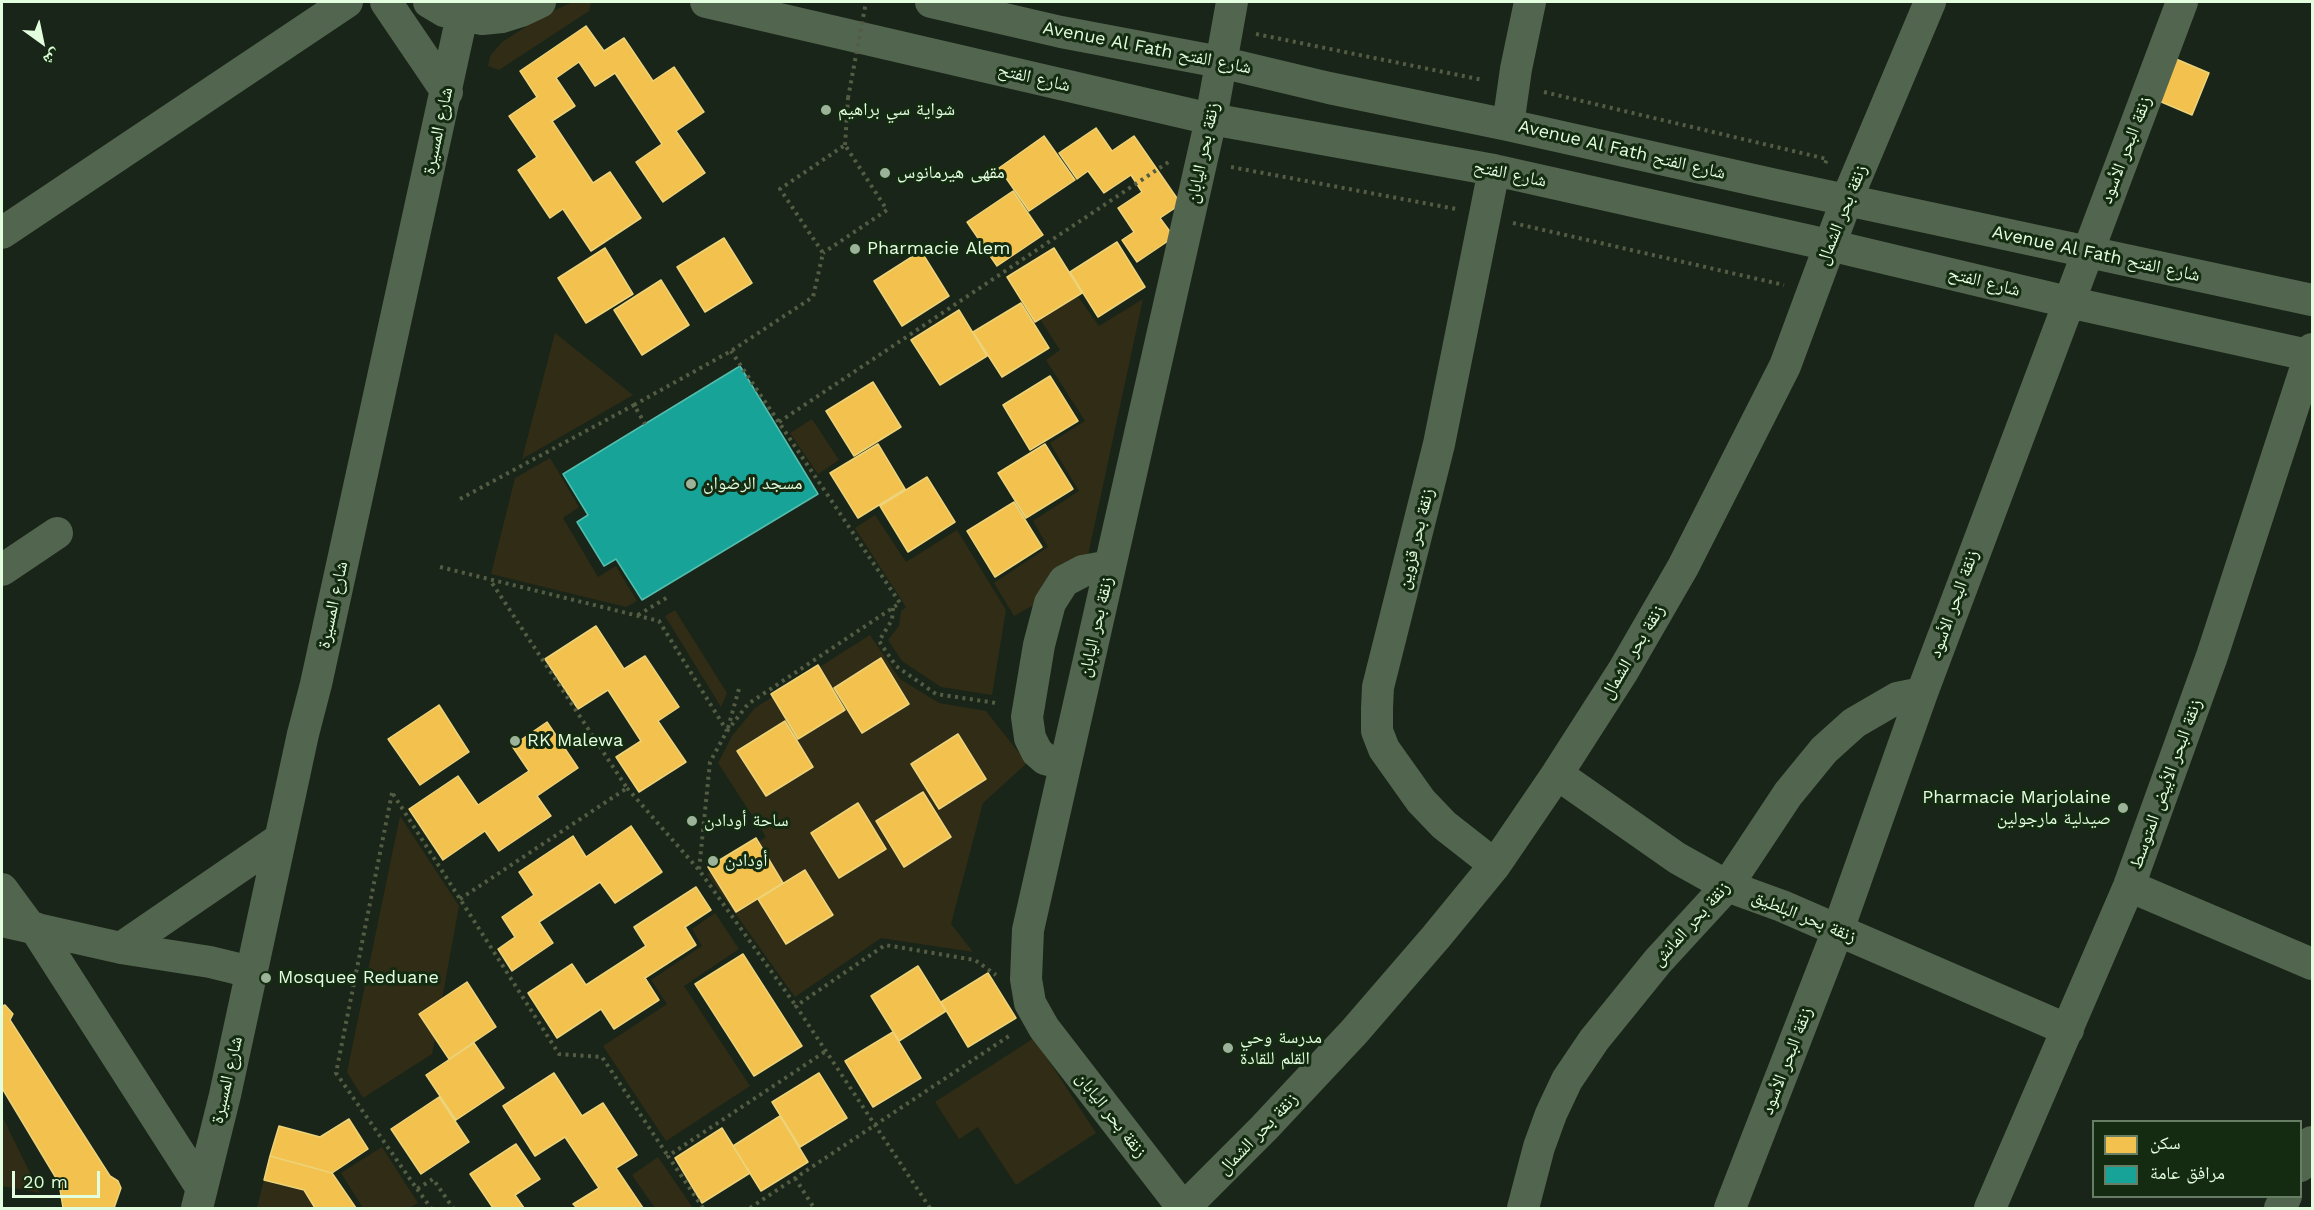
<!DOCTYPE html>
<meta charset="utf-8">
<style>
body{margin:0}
#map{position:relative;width:2314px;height:1210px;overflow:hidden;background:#192518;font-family:"Work Sans","Noto Naskh Arabic",sans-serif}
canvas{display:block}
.frame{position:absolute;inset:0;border:3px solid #e2fede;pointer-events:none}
.legend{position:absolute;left:2092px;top:1120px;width:210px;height:78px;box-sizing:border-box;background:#142b12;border:2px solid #667f64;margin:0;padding:8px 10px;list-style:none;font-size:18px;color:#e2fede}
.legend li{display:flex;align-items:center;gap:12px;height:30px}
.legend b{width:30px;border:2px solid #667f64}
.north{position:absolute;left:12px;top:12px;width:60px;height:60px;-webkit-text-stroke:4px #142b12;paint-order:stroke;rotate:147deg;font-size:16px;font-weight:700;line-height:24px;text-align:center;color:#e2fede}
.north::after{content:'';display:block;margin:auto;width:21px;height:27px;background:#e2fede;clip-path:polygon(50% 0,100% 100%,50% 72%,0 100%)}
.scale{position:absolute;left:12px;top:1171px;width:88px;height:27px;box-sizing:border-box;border:3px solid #e2fede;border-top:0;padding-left:8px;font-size:18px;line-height:21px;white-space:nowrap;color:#e2fede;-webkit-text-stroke:4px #142b12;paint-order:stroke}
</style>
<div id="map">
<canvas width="2314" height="1210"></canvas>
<div class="frame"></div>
<ul class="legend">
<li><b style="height:16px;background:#f2c14e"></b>سكن</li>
<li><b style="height:16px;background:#17a398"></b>مرافق عامة</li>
</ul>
<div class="north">ش</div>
<div class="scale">20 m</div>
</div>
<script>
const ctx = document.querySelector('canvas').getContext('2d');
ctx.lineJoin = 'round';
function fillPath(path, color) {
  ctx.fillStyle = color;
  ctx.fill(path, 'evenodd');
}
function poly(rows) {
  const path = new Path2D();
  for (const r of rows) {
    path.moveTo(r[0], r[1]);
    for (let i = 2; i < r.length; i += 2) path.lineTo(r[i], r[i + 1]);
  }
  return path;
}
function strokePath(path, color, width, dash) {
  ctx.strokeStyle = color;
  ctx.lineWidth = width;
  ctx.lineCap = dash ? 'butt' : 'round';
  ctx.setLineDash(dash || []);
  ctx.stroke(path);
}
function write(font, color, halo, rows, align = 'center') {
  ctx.font = font + ' "Work Sans","Noto Naskh Arabic",sans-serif';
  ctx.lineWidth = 6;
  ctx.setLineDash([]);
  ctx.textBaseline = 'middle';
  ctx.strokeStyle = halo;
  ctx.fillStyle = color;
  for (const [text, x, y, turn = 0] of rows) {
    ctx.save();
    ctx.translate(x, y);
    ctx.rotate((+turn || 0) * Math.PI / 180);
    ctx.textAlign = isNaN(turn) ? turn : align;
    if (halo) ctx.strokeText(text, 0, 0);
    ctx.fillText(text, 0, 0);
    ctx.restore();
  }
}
fillPath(poly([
 [573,2,591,2,589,11,499,70,488,66,490,56,502,42,546,14],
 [1077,295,1099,326,1143,299,1087,560,1046,598,1014,616,994,583,1048,547,1033,521,1079,491,1050,443,1085,421,1046,360,1060,350,1040,319],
 [555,333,633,395,522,459],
 [812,419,839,460,818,474,790,433],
 [550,458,579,507,563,518,598,577,616,566,637,601,626,607,491,574,515,478],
 [875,515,906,562,957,530,1006,610,992,695,941,687,902,661,888,640,899,626,901,611,906,607,855,528],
 [675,610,727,693,721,707,665,616],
 [870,635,900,679,939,703,986,711,1027,763,983,803,951,924,973,952,881,938,795,997,707,874,766,837,718,763,732,736,755,708],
 [400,816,459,906,432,1054,363,1098,347,1072],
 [715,913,739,949,684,986,750,1086,666,1141,603,1046,667,1004,651,980,702,946,692,929],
 [1034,1038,1096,1133,1016,1185,978,1127,959,1139,935,1102],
 [2,1116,40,1193,2,1186],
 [382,1147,418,1203,409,1208,363,1208,341,1173],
 [658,1157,693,1208,655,1208,632,1175],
 [264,1180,304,1190,315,1208,257,1208]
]), '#312c16');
const homes = poly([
 [586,26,604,51,624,38,653,81,674,67,704,112,676,131,705,173,663,202,636,162,662,144,615,73,595,86,579,62,556,78,575,106,552,121,593,183,610,172,641,218,591,251,563,209,550,218,518,170,537,157,509,116,537,97,520,71,586,26],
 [2176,59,2209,73,2192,115,2159,101,2176,59],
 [1096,128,1112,151,1134,136,1181,204,1160,218,1174,237,1137,262,1122,240,1134,232,1118,208,1142,192,1131,175,1104,193,1088,171,1077,179,1059,153,1096,128],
 [1044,136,1075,180,1029,211,999,168,1044,136],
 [1013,191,1043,235,997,266,967,222,1013,191],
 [724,238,752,283,705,312,677,267,724,238],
 [1117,242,1145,287,1098,317,1070,272,1117,242],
 [605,248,633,294,586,323,558,278,605,248],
 [1054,248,1082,293,1035,322,1007,277,1054,248],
 [921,251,949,296,902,326,874,281,921,251],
 [661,280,689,325,642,355,614,310,661,280],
 [1021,303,1049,348,1002,377,973,332,1021,303],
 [959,310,987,356,940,385,911,340,959,310],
 [1050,376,1078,421,1030,450,1003,405,1050,376],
 [873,382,901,427,854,456,826,411,873,382],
 [878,444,905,489,858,518,830,473,878,444],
 [1045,444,1073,489,1026,518,998,473,1045,444],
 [927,477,955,522,908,552,880,506,927,477],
 [1014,502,1042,547,995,577,967,531,1014,502],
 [596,626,624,669,645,656,679,707,658,721,686,762,639,792,616,757,641,741,608,690,578,709,545,659,596,626],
 [881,658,909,704,862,733,834,688,881,658],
 [818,665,845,710,798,739,771,694,818,665],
 [439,705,469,752,420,785,388,739,439,705],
 [785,721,813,767,766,796,737,751,785,721],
 [547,722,578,768,537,796,551,816,499,851,485,831,443,860,409,809,458,776,478,805,529,771,512,746,547,722],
 [958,734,986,779,939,809,911,764,958,734],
 [923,792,951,837,904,867,876,821,923,792],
 [858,803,886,849,839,878,811,833,858,803],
 [631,826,662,872,615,903,600,882,539,922,553,943,512,971,498,949,515,937,502,917,534,895,519,872,573,836,586,857,631,826],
 [756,838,783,883,736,912,708,867,756,838],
 [805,870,833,915,786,944,758,899,805,870],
 [696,887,711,910,685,927,696,945,645,978,659,1000,614,1029,601,1009,557,1038,528,993,572,964,586,985,646,946,634,927,696,887],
 [743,954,802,1046,754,1076,695,984,743,954],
 [918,966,946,1011,899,1041,871,996,918,966],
 [988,973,1016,1018,968,1047,941,1002,988,973],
 [467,982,496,1027,449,1059,419,1014,467,982],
 [5,1005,13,1014,10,1020,110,1176,118,1181,121,1188,114,1208,63,1208,59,1183,2,1088,2,1006,5,1005],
 [893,1032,921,1078,873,1107,845,1061,893,1032],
 [474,1043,504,1088,456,1120,426,1075,474,1043],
 [554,1073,582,1116,603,1103,637,1155,616,1168,643,1208,577,1208,573,1204,599,1188,565,1137,535,1156,503,1106,554,1073],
 [819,1073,847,1118,800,1147,772,1102,819,1073],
 [439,1097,469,1142,421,1174,391,1129,439,1097],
 [780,1116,808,1162,761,1191,733,1146,780,1116],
 [349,1119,368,1149,332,1173,270,1156,279,1126,320,1137,349,1119],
 [722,1128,750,1173,702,1203,675,1158,722,1128],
 [516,1144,540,1179,515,1195,524,1208,493,1208,470,1174,516,1144],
 [270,1156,332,1173,356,1208,315,1208,304,1190,264,1180,270,1156]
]);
fillPath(homes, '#f2c14e');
strokePath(homes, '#edd379', 1.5);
const public = poly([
 [740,366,818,494,642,600,616,559,604,566,577,522,588,515,563,474,740,366]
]);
fillPath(public, '#17a398');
strokePath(public, '#54bead', 1.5);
strokePath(poly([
 [1256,34,1483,80],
 [1544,92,1827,159,1825,164],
 [845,145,848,98],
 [1231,167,1456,209],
 [1513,223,1784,285],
 [634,405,731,351,813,297,823,253,780,189,845,145,887,210,823,253],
 [779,422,1170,161],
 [460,499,634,405,645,424],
 [440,567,659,621,727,731,710,762,699,870],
 [893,608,892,620,879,641,896,666,936,694,996,703],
 [638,615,668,597],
 [728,728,740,685],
 [727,731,748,704,900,603,731,351],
 [627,788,699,870,796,1006],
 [392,793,336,1073,417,1189,433,1179,453,1208],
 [393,794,559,1054,602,1057,668,1156],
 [460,899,627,788,490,580],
 [795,1178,814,1208],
 [417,1189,431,1208],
 [703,1208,668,1156,826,1051],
 [750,1208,1012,1034],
 [930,1208,796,1006,885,945,975,960,996,975]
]), '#545c44', 4, [3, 4.5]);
strokePath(poly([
 [386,2,447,92],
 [429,2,444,11,482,19,502,17,521,11,540,2],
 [706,2,1211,119,1494,170,1829,245,2068,302,2312,356],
 [931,2,1061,32,1220,62,1329,88,1508,125,1772,184,2312,300],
 [1508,125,1516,69,1530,2],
 [1494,170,1439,444,1378,687,1377,708,1377,731,1384,749,1421,801,1444,825,1495,865],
 [2,233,347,2],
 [2,570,57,533],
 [1064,764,1045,759,1037,752,1030,738,1027,717,1039,645,1050,603,1064,581,1083,571,1110,566],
 [1557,774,1677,858,1727,886,1782,906,2068,1030],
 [2129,886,2312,964],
 [2,889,30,927],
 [2,921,121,948,210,962,251,972],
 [35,928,201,1187],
 [121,948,280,839],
 [2300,1166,2312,1142],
 [197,1208,225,1095,303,734,316,684,465,2],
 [1183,1208,1044,1028,1030,1003,1026,979,1028,930,1211,119,1232,2],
 [1184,1208,1264,1128,1354,1032,1436,937,1495,865,1557,774,1623,671,1683,567,1785,366,1847,199,1930,2],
 [1523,1208,1539,1147,1551,1114,1567,1080,1594,1040,1658,961,1727,886,1788,794,1824,750,1854,723,1897,698,1922,693],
 [1730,1208,1838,930,1922,693,2182,2],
 [1990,1208,2129,886,2212,656,2312,349],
 [2280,1208,2286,1196]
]), '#52654e', 32);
strokePath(poly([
 [848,98,866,2]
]), '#545c44', 4, [3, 4.5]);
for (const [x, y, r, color] of [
 [826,110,6,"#9cb299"],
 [885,173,6,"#9cb299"],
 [855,249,6,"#9cb299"],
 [691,484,6,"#9cb299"],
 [515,741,6,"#9cb299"],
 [2123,808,6,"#9cb299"],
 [692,821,6,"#9cb299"],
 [713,861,6,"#9cb299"],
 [266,978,6,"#9cb299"],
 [1228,1048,6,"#9cb299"]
]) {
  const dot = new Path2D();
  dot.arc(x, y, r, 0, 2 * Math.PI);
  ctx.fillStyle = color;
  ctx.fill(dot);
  strokePath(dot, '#142b12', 2);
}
write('18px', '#e2fede', '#142b12', [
 ["Avenue Al Fath شارع الفتح",1147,48,11],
 ["شارع الفتح",1034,78,13],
 ["شارع المسيرة",438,131,-78],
 ["Avenue Al Fath شارع الفتح",1622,150,13],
 ["زنقة البحر الأسود",2126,150,-69],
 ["زنقة بحر اليابان",1203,153,-78],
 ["شارع الفتح",1510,174,12],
 ["زنقة بحر الشمال",1842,215,-68],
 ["Avenue Al Fath شارع الفتح",2096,254,12],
 ["شارع الفتح",1984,282,14],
 ["زنقة بحر قزوين",1416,539,-76],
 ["زنقة البحر الأسود",1954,604,-70],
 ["شارع المسيرة",333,605,-78],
 ["زنقة بحر اليابان",1096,627,-77],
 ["زنقة بحر الشمال",1633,652,-59],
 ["زنقة البحر الأبيض المتوسط",2166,784,-70],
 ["زنقة بحر البلطيق",1804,917,22],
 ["زنقة بحر المانش",1691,924,-48],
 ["زنقة البحر الأسود",1787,1061,-69],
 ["شارع المسيرة",227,1080,-77],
 ["زنقة بحر اليابان",1111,1115,52],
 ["زنقة بحر الشمال",1258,1134,-46]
]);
write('18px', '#e2fede', '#142b12', [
 ["شواية سي براهيم",838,110],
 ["مقهى هيرمانوس",897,173],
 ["Pharmacie Alem",867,249],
 ["مسجد الرضوان",703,484],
 ["RK Malewa",527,741],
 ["Pharmacie Marjolaine",2111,798,"right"],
 ["صيدلية مارجولين",2111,819,"right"],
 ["ساحة أودادن",704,821],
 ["أودادن",725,861],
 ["Mosquee Reduane",278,978],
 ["مدرسة وحي",1240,1038],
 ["القلم للقادة",1240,1059]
], 'left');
</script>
